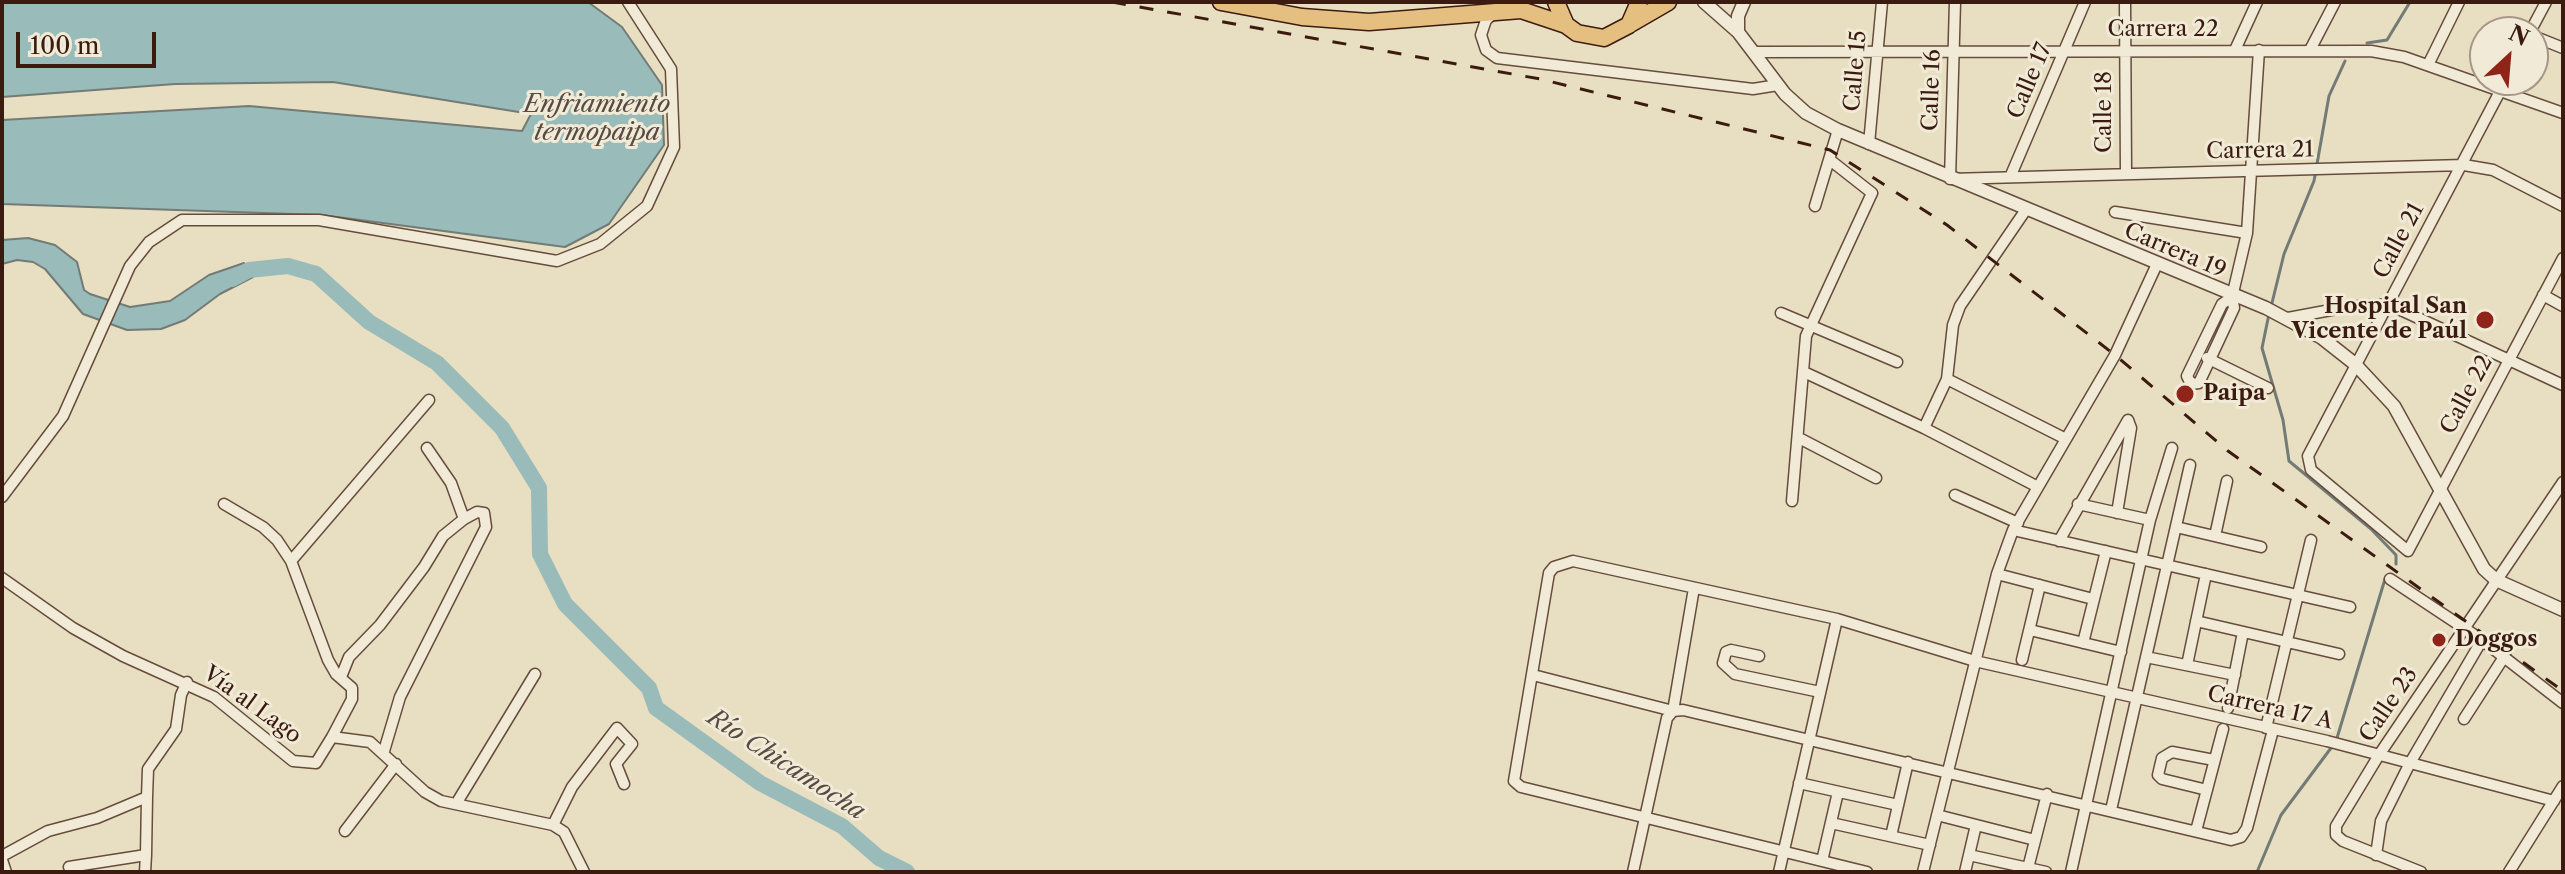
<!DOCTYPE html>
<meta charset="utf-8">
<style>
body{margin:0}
#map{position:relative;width:2565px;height:874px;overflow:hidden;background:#e8dec1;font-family:"Libre Caslon Text",serif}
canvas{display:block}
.frame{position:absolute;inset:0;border:4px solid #3b1b10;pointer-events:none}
.north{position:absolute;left:2469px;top:16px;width:80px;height:80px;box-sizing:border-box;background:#f0ead7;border:2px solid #a89787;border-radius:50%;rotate:26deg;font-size:22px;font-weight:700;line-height:32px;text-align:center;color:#3b1b10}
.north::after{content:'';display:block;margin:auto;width:28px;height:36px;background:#8f2418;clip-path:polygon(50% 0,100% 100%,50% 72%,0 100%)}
.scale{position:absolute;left:16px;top:32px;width:140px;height:36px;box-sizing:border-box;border:4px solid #3b1b10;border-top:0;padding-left:10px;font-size:24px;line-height:28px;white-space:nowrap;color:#3b1b10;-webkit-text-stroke:6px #f0ead7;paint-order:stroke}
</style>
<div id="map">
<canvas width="2565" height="874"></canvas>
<div class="frame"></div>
<div class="north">N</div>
<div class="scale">100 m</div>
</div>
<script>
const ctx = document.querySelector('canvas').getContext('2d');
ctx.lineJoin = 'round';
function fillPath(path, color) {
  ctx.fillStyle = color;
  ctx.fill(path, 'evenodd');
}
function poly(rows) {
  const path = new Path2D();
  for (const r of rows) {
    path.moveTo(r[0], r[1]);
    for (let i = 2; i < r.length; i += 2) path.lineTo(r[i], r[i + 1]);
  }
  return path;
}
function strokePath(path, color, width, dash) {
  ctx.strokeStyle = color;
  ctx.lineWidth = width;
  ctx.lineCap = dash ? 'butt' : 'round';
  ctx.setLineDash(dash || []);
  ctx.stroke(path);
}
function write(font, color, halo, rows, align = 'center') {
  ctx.font = font + ' "Libre Caslon Text",serif';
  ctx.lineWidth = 6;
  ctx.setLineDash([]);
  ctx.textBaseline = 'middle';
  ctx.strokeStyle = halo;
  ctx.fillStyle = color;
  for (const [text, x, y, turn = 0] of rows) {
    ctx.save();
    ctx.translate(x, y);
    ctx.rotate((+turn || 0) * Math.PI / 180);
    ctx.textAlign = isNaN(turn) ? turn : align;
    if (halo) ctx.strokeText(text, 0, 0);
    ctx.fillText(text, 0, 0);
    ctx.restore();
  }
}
const water = poly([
 [2,2,588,2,622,27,662,85,664,145,609,224,565,247,322,215,2,204,2,120,249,106,522,131,531,114,333,82,175,84,2,97,2,2],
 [28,238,55,245,77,262,84,290,90,294,130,307,170,301,209,275,244,263,253,277,220,294,185,320,161,329,127,330,83,314,45,269,33,262,17,260,2,264,2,240,28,238]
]);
fillPath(water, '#99bbba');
strokePath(water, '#737b76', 2);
strokePath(poly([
 [2367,43,2387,40,2410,2],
 [2271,307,2284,254,2314,181,2329,96,2345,61],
 [2269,314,2262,348,2283,420,2289,461,2371,529,2396,555,2396,564],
 [2337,738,2385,579],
 [2257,872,2281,815,2331,748]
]), '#737b76', 3);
strokePath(poly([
 [232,279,249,270,288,266,316,274,369,322,437,363,502,428,539,488,540,554,565,604,649,688,656,708,760,783,842,826,879,858,907,872]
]), '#99bbba', 16);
const minor = poly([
 [1955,2,1950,179,2464,165,2493,170,2563,206],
 [2125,2,2126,174],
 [1493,14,1486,20,1481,35,1486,50,1497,58,1753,89,1778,85],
 [2530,32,2546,2],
 [2533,36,2563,48],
 [2235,50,2257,2],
 [2310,50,2335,2],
 [1754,52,2371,51,2404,57,2563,113],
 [2428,65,2459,2],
 [2506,80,2308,456,2311,470,2408,551,2563,258],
 [1869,144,1882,2],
 [2011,175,2085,2],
 [1815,206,1838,130],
 [2115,212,2247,233],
 [2543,295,2563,306],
 [2232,297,2222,304,2187,376,2191,384,2199,383,2234,308,2232,297,2247,233,2259,50],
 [1781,313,1897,362],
 [2288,318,2347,307,2388,304,2563,385],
 [2207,358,2268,388],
 [1806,373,1924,428,2038,487],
 [1947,379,2064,438],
 [1924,428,1947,379,1953,325,1960,306,2025,211],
 [1799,438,1876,478],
 [1955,495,2018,523],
 [2,497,63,416,130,266,149,242,182,220,319,220,557,261,600,244,647,206,674,147,671,69,628,2],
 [1792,501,1806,336,1872,193,1830,160],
 [224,504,263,527,277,540,291,561,328,660,336,674,352,688,352,699,332,737],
 [2078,504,2150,520],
 [2176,527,2261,547],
 [2013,530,2350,607],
 [2215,536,2227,481],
 [2059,541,2128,420,2131,428,2117,513],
 [291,561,429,400],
 [1997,574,2093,599],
 [2,578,73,628,123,656,214,697,293,761,316,763,332,737,370,742,425,792,441,801,553,825,564,832,584,872],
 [2390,579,2482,640,2563,703],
 [2196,621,2339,654],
 [2030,630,2121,652],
 [2083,643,2106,551],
 [1759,656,1731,650,1726,652,1723,663,1735,674,1820,692],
 [2146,657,2235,675],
 [2022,660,2040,585],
 [2187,665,2206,574],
 [1533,675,1673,711,1683,710,2231,840,2241,837,2247,828,2273,730],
 [341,677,349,657,380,625,424,567,443,536,464,519,451,483,427,448],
 [2228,708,2243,632],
 [2464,719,2504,657],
 [2266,728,2311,540],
 [384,751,400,697,486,527,484,513,477,512,464,519],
 [1799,783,1898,805],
 [2207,790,2162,779,2158,775,2162,758,2172,752,2214,760],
 [456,804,535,674],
 [2111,810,2190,465],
 [1937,815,2035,840],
 [1831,823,1930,845],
 [553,825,572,787,617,728,632,744,616,764,624,784],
 [345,831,396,764],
 [2196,831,2223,729],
 [1891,836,1908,762],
 [1969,855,2046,872],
 [2376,855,2381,821,2410,763,2482,640],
 [2,856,48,831,97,818,147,797,148,769,176,729,181,695,187,682],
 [2,860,6,872],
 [1822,861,1838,792],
 [69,867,146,855,147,797],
 [2028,868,2047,794],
 [145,872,146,855],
 [1633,872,1667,718,1673,711,1694,588],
 [1779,872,1837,619],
 [1867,872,1521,787,1514,781,1549,573,1554,567,1573,561,1837,619,1975,661,2327,741,2554,801],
 [1923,872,1997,574,2013,530,2115,355,2157,264],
 [1965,872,1976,825],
 [2071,872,2150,520,2172,448],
 [2421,872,2343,841,2336,835,2336,826,2379,755,2563,482],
 [2509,872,2563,786]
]);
const tertiary = poly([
 [1704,2,1738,32,1785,94,1806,113,1838,130,2266,308,2322,338,2355,364,2394,406,2484,569,2496,580,2563,610],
 [1738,32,1738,16,1744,2]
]);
const trunk = poly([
 [1221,2,1302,17,1369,22,1521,10,1566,25],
 [1556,2,1566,25,1577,33,1604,38,1629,25,1639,2],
 [1630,24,1668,2]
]);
strokePath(minor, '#664c3c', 13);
strokePath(tertiary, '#664c3c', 15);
strokePath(trunk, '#3b1b10', 19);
strokePath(minor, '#f0ead7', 10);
strokePath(tertiary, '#f0ead7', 12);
strokePath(trunk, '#e4bf80', 16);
strokePath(poly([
 [1112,2,1540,79,1830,150,1947,225,2115,355,2228,451,2563,691]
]), '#3b1b10', 3, [14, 14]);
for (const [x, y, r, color] of [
 [2485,320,10,"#8f2418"],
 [2185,394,10,"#8f2418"],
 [2439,640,8,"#8f2418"]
]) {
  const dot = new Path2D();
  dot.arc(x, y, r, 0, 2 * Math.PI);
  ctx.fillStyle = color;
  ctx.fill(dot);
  strokePath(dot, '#f0ead7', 3);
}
write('22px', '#3b1b10', '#f0ead7', [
 ["Carrera 22",2163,30],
 ["Calle 15",1856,71,-85],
 ["Calle 17",2030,81,-67],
 ["Calle 16",1932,90,-88],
 ["Calle 18",2105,112,-90],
 ["Carrera 21",2260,151,-1],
 ["Calle 21",2399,241,-62],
 ["Carrera 19",2175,251,23],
 ["Calle 22",2467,395,-62],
 ["Vía al Lago",252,705,36],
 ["Calle 23",2389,705,-56],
 ["Carrera 17 A",2270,708,13]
]);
write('bold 22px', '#3b1b10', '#f0ead7', [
 ["Hospital San",2467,307,"right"],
 ["Vicente de Paúl",2467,332,"right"],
 ["Paipa",2203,394],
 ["Doggos",2455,640]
], 'left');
write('italic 24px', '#574b43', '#f0ead7', [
 ["Enfriamiento",597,105],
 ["termopaipa",597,133],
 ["Río Chicamocha",786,765,33]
]);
</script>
